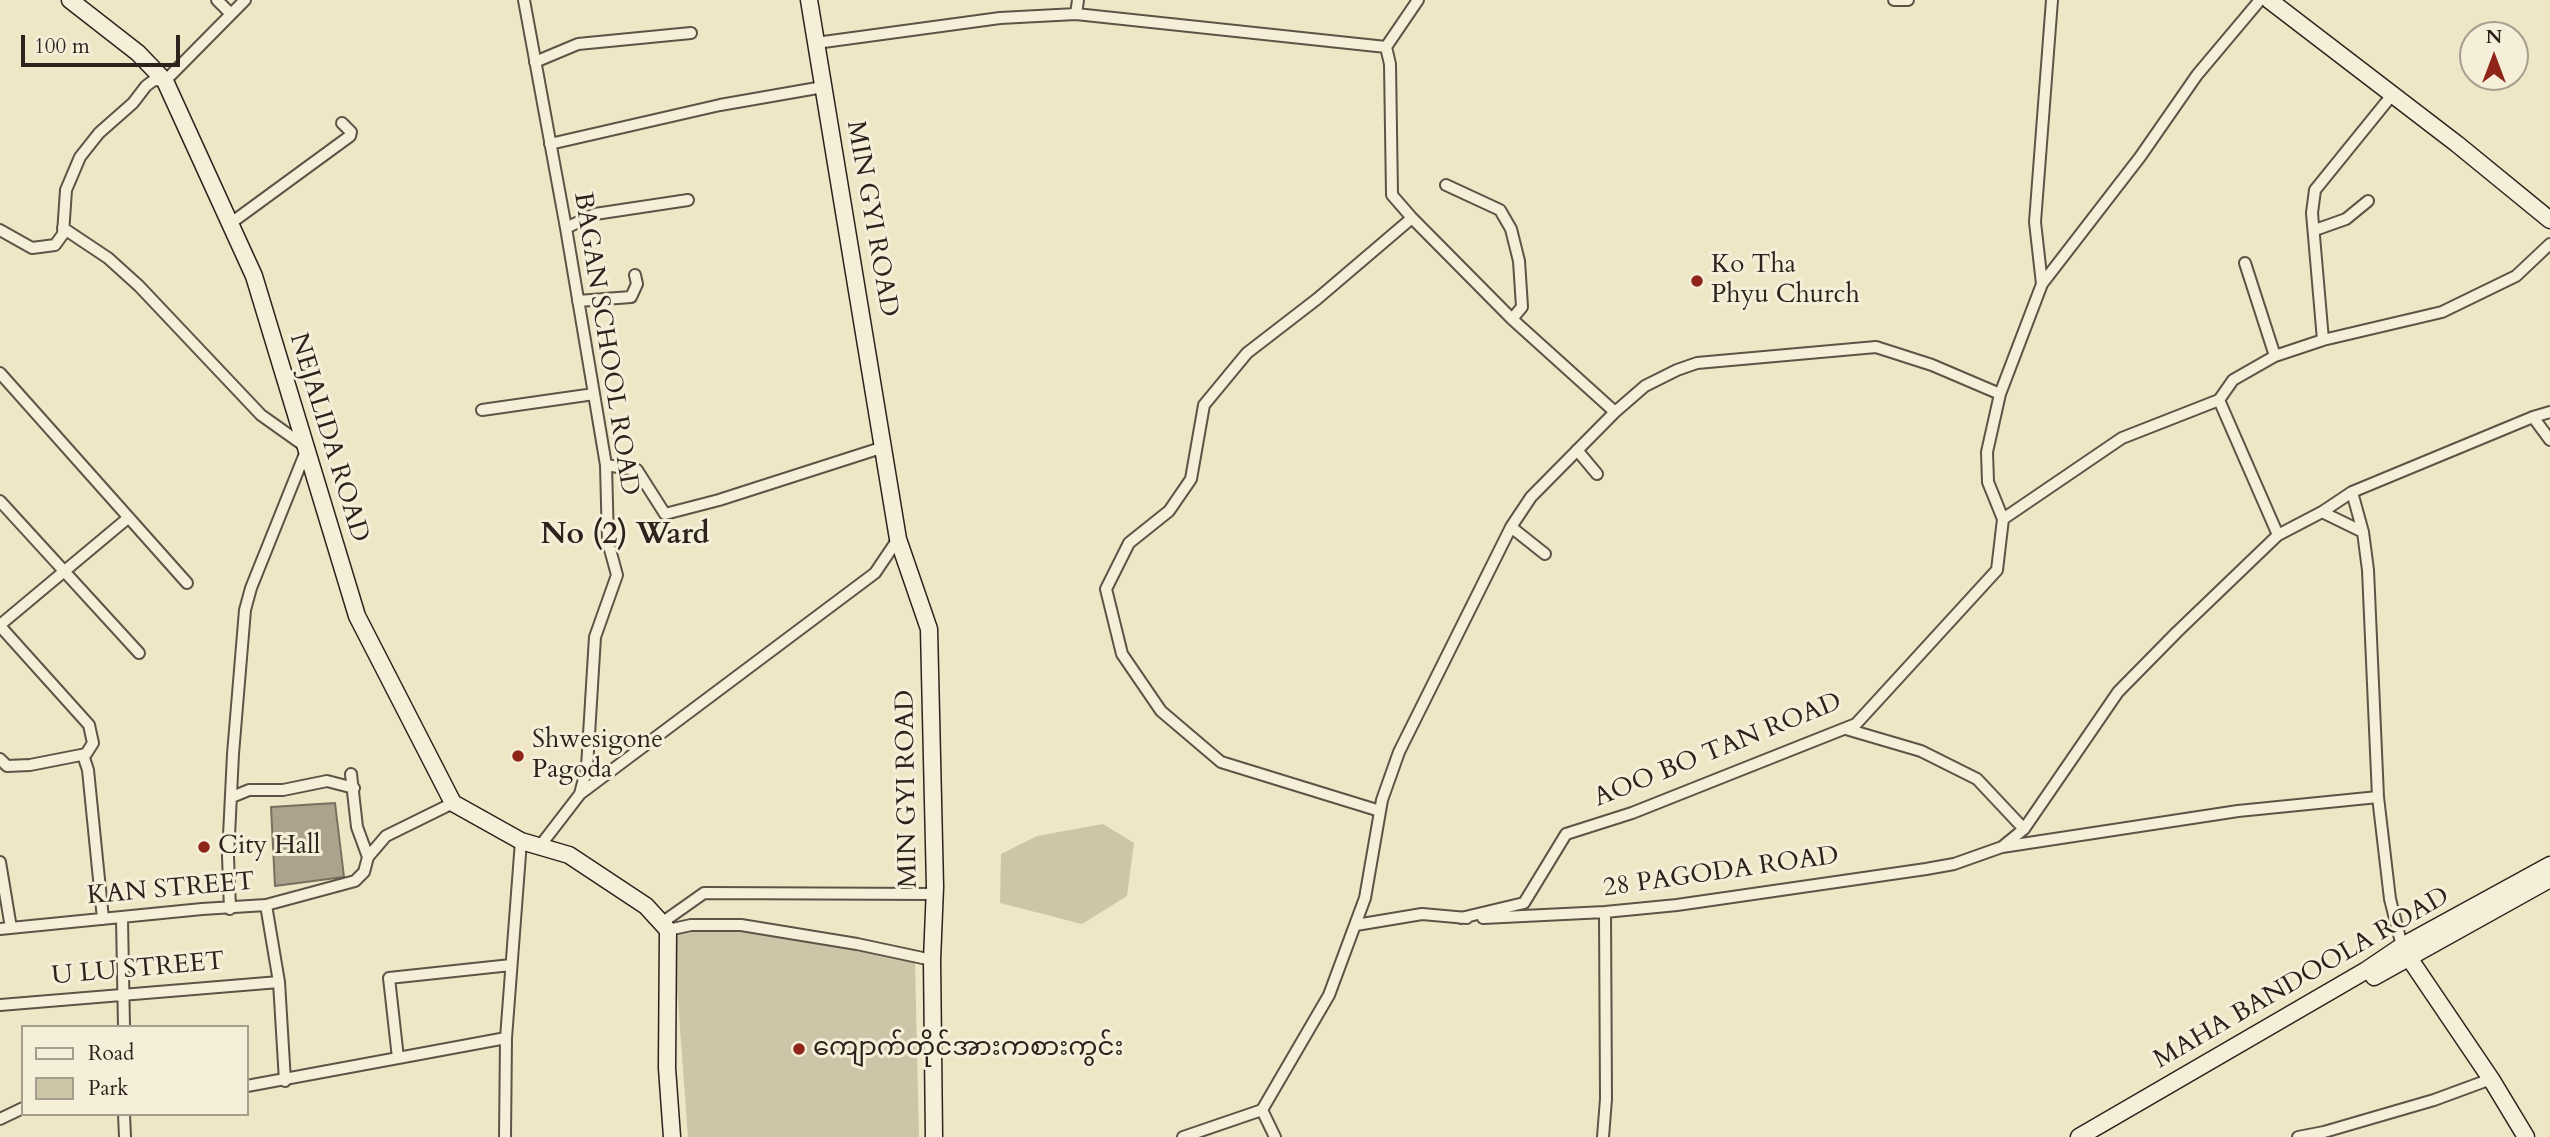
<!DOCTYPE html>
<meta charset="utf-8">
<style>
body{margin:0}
#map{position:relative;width:2550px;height:1137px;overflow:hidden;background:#efe6c6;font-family:Cardo,serif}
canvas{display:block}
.legend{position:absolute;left:21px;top:1025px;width:228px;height:91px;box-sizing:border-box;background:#f5efda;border:2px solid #a59d8e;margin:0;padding:9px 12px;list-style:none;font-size:21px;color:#2d221c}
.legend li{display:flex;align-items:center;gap:14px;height:35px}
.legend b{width:35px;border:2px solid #a59d8e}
.north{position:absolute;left:2459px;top:21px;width:70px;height:70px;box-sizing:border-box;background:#f5efda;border:2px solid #a59d8e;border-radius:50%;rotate:0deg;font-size:19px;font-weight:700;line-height:28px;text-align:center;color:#2d221c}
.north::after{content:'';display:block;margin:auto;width:24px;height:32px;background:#8f2418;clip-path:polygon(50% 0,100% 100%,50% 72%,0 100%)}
.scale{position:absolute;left:21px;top:35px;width:159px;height:32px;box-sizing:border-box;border:4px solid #2d221c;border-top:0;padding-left:9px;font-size:21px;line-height:24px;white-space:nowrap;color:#2d221c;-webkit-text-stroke:5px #f5efda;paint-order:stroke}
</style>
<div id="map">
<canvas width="2550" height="1137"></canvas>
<ul class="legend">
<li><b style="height:9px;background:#f5efda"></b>Road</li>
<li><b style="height:19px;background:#cec5a9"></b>Park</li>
</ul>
<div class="north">N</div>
<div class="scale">100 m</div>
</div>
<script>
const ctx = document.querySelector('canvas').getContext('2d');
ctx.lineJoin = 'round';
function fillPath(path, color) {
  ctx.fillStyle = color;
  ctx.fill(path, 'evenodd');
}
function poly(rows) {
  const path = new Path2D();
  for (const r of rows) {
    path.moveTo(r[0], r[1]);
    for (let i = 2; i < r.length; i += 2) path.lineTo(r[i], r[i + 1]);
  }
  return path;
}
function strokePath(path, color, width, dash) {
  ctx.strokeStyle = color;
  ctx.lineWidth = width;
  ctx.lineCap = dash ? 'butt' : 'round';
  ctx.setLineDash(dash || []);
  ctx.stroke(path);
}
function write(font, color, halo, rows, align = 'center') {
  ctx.font = font + ' Cardo,"Noto Sans Myanmar",serif';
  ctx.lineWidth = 6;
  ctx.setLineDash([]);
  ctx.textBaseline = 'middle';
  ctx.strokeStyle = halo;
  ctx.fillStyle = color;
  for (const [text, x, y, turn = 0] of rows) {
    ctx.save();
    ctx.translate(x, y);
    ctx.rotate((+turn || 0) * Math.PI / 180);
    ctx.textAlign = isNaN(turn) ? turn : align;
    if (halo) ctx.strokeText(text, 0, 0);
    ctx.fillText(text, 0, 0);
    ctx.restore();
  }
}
fillPath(poly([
 [1103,824,1134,843,1127,896,1082,924,1000,903,1001,854,1037,836],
 [686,921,915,961,919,1137,688,1137,673,934]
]), '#cec5a9');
const water = poly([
 [335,803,344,877,275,886,271,807,335,803]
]);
fillPath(water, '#ada38c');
strokePath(water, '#7a6f5f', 2);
const street = poly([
 [217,0,231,14],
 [524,0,566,228,606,465,608,542,617,575,595,637,587,767,580,794,540,846],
 [1418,0,1386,47,1390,64,1392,195,1412,218,1512,319,1615,412],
 [1894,0,1908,0],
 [1076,14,1078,0],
 [816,43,1000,18,1076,14,1386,47],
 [535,62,578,44,691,33],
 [550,144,720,105,823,87],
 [1446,185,1500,210,1511,229,1519,261,1522,307,1512,319],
 [231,223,350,136,351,132,342,123],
 [63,228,108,258,139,286,261,415,306,447],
 [566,228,595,214,688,200],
 [0,230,32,248,55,245,63,234,66,190,80,157,99,133,133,103,146,86,154,80,165,81,245,0],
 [2315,230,2346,219,2368,201],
 [2245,263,2275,356],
 [2042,284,2140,157,2197,75,2260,0],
 [578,301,631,297,637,284,635,275],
 [2323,340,2312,213,2315,190,2392,95],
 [0,373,187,583],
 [2219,400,2278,535],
 [482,410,594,394],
 [2533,417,2550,440],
 [1577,450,1597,474],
 [606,465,637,470,665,514,719,500,884,447],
 [2352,492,2363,532,2368,570,2378,797,2390,899,2402,946],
 [0,501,139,653],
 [2322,512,2363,532],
 [2003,519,2122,438,2219,400,2233,380,2275,356,2323,340,2442,312,2516,276,2550,244],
 [1511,527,1545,554],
 [0,625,128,518],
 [0,626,89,725,93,743,86,754,30,765,7,766,0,759],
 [1846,729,1921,751,1977,779,2024,829],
 [83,755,88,770,103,919],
 [580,794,875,573,898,539],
 [232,797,249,790,283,790,327,781,354,788],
 [1380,811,1221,762,1161,711,1122,654,1106,589,1129,543,1169,511,1191,479,1204,405,1247,353,1317,299,1412,218],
 [2002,847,2024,829,2118,692,2177,632,2278,535,2322,512,2352,492,2533,417,2550,412],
 [368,857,386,836,453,803],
 [0,862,11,928],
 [266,905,279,982,285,1081],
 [230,909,228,856,233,754,245,610,251,588,306,451],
 [122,918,124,1027],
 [1461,918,1524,903,1566,834,1632,813,1856,724,1997,570,2003,519,1988,482,1987,452,2000,394,2042,284,2035,222,2052,0],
 [1483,918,1605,912,1677,905,1926,869,1954,864,2002,847,2238,811,2378,797],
 [663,922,704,893,935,894],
 [1356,925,1422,914,1467,918],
 [0,929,202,909,266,905,355,881,364,872,368,857,357,827,351,774],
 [668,930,691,925,741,925,857,944,932,960],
 [0,1005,279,982],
 [398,1058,389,978,511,965],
 [247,1086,506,1038],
 [1262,1110,1275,1137],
 [124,1114,125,1137],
 [0,1119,23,1108],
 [505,1137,506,1038,521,841],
 [1183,1137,1262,1110,1329,995,1365,898,1382,800,1399,752,1511,527,1531,497,1615,412,1645,386,1677,370,1697,363,1876,347,1932,365,2000,394],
 [1603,1137,1606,1099,1605,912],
 [2298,1137,2324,1132,2434,1100,2491,1079]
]);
const secondary = poly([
 [70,0,138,53,165,81,254,276,357,616,453,803,521,841,569,855,646,906,668,930,667,1068,672,1137],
 [809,0,898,539,929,629,935,887,932,960,934,1137],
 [2269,0,2457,144,2550,220],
 [2403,949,2491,1079,2526,1137],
 [2374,977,2550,879],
 [2079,1137,2365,971,2402,946,2550,865]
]);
strokePath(street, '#5e5346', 14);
strokePath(secondary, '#2d221c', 19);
strokePath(street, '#f5efda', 10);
strokePath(secondary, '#f5efda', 16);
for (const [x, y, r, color] of [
 [1697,281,7,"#8f2418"],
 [518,756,7,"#8f2418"],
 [204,847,7,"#8f2418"],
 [799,1049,7,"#8f2418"]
]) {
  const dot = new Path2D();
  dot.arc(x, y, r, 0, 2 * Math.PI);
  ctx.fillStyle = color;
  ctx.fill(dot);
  strokePath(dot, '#f5efda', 2.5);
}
write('26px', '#2d221c', '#f5efda', [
 ["MIN GYI ROAD",871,219,80],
 ["BAGAN SCHOOL ROAD",605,344,81],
 ["NEJALIDA ROAD",328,438,73],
 ["AOO BO TAN ROAD",1718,751,-22],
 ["MIN GYI ROAD",908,789,-91],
 ["28 PAGODA ROAD",1721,873,-8],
 ["KAN STREET",171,890,-5],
 ["U LU STREET",138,970,-5],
 ["MAHA BANDOOLA ROAD",2302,979,-30]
]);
write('26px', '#2d221c', '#f5efda', [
 ["Ko Tha",1711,266],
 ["Phyu Church",1711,296],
 ["Shwesigone",532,741],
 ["Pagoda",532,771],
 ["City Hall",218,847],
 ["ကျောက်တိုင်အားကစားကွင်း",813,1049]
], 'left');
write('bold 30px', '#2d221c', '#f5efda', [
 ["No (2) Ward",625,536]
]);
</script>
